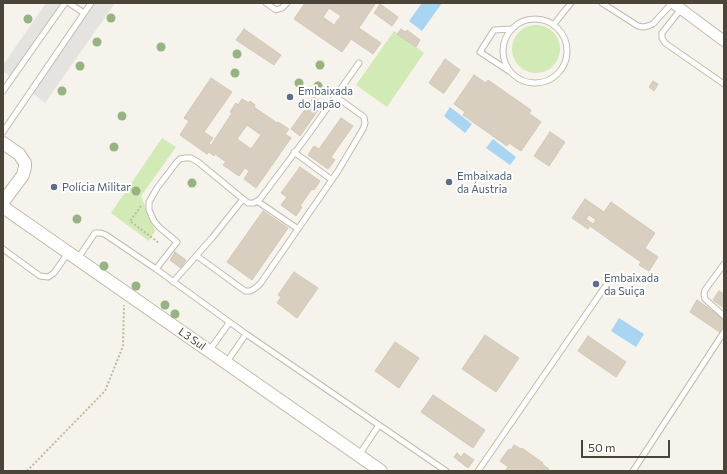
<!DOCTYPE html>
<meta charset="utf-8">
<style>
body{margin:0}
#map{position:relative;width:727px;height:474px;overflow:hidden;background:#f6f3ec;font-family:Commissioner,sans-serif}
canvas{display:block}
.frame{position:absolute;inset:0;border:4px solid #4b4439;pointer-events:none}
.scale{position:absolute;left:581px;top:440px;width:89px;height:18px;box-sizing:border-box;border:2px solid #4b4439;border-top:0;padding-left:5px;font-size:12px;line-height:14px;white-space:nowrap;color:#4b4439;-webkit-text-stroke:3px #fff;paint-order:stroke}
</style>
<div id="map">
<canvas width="727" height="474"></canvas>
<div class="frame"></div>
<div class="scale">50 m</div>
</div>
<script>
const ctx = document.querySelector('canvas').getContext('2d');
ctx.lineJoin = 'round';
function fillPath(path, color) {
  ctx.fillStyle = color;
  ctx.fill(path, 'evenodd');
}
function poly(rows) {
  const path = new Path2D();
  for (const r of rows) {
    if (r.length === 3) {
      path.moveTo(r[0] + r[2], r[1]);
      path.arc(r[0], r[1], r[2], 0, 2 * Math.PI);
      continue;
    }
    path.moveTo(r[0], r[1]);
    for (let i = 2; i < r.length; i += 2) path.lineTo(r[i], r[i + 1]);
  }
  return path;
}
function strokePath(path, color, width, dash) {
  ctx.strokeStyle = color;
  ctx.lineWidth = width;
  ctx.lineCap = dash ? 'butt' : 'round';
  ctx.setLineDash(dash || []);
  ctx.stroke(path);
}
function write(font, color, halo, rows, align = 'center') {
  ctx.font = font + ' Commissioner,sans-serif';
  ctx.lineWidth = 4;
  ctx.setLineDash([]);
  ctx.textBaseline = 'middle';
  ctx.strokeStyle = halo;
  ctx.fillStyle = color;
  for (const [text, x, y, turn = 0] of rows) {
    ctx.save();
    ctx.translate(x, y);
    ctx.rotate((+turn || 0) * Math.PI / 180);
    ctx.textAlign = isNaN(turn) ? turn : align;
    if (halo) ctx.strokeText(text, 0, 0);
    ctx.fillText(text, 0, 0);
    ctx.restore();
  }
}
fillPath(poly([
 [536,49,24],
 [394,31,424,53,387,107,356,85],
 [162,138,176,147,141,196,155,231,149,241,111,213]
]), '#d2eab5');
fillPath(poly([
 [46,3,68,3,15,80,3,71,3,65],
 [95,3,115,3,45,103,32,93]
]), '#e5e3e0');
fillPath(poly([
 [422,3,442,3,422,31,409,21],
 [450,107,472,124,465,133,444,116],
 [493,139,516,157,510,165,486,148],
 [619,318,644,334,636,347,611,331]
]), '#a9d4f2');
const building = poly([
 [305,3,373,3,375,4,359,28,381,43,373,54,351,39,342,52,294,19,305,3],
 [329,8,341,16,334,25,323,17,329,8],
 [380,4,398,17,392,26,374,13,380,4],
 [244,29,281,55,274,65,236,40,244,29],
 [401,29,405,32,407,30,420,40,416,47,397,34,401,29],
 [445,59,460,70,444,93,443,93,429,83,445,59],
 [474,75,486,83,488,80,531,110,529,113,541,122,521,151,509,143,507,146,463,115,465,112,454,104,474,75],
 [211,78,232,92,204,132,213,138,209,143,211,145,232,113,230,112,236,103,238,105,242,99,249,103,250,101,255,105,254,107,277,123,278,122,289,129,285,134,291,138,256,188,244,179,249,171,245,168,239,176,223,165,226,162,215,154,214,156,209,152,207,154,180,135,189,121,184,118,211,78],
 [247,125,261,135,251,149,237,139,247,125],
 [653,81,658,84,654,91,649,87,653,81],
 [314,97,323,103,300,136,291,129,314,97],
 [341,118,353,126,331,157,335,160,328,169,308,155,314,146,319,149,341,118],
 [550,132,565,142,549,166,534,156,550,132],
 [300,167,320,181,314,190,312,189,300,206,302,207,296,216,281,205,287,197,281,193,300,167],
 [585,199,604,212,611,202,655,233,645,248,658,257,649,271,639,265,641,262,611,241,590,226,588,229,572,218,585,199],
 [589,215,596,220,593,224,586,219,589,215],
 [263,211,288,228,252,280,227,262,263,211],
 [175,252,186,260,181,268,170,260,175,252],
 [294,272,318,288,297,318,277,303,281,297,278,295,294,272],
 [719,291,724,294,724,308,713,300,719,291],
 [697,300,724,319,724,328,721,333,690,312,697,300],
 [485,335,519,358,496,392,462,369,485,335],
 [588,336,626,362,616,377,578,351,588,336],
 [395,342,419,358,399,388,375,371,395,342],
 [433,395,485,430,473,448,421,412,433,395],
 [514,445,521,449,522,448,543,463,542,464,549,469,548,471,505,471,508,467,500,461,509,449,511,450,514,445],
 [457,453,461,457,464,453,474,460,468,468,454,457,457,453]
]);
fillPath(building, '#d8cfc1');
strokePath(building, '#d3c7b4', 1);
const service = poly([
 [69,3,84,13],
 [266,3,276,10,282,8,287,3],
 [602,3,638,26,643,27,648,26,653,24,672,3],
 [681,9,662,33,662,38,665,43,724,84],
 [535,51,32],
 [554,24,571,3],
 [509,71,480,52,494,30,511,29],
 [3,91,65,3],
 [3,132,91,3],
 [294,152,332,180],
 [257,201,298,229],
 [3,249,40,276,48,277,54,273,68,253],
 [197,256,245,291,250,291,254,289,260,284,338,171,363,129,365,123,364,117,335,96],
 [78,258,95,233,101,233,106,235,156,269,246,334,446,471],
 [724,264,705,290,704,294,705,299,724,316],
 [156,269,177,242,159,227,154,221,149,210,149,202,157,188,176,163,180,159,185,158,191,158,198,162,243,199,248,203,254,203,260,199,308,135,359,63],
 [173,282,212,238,243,199],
 [209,351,229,323],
 [226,363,246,334],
 [359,455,379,425],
 [478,471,611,278],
 [633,471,724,332]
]);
const minor = poly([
 [673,3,724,41]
]);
const tertiary = poly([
 [3,143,19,154,25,163,25,167,23,175,3,202],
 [3,207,381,471]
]);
strokePath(service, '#c2bbae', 7);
strokePath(minor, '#c2bbae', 12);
strokePath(tertiary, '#c2bbae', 14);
strokePath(poly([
 [141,206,130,221,159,243],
 [27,471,105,391,123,346,124,305]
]), '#c4b79f', 2, [2, 2]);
strokePath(service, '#fff', 5);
strokePath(minor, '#fff', 10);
strokePath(tertiary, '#fff', 12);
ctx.fillStyle = '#97b381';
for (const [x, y] of [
 [111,18],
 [28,19],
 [97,42],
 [161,47],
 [237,54],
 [320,65],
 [80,66],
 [235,73],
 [299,83],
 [318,86],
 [62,91],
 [122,116],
 [114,147],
 [192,183],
 [136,191],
 [77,219],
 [104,266],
 [136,286],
 [165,305],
 [175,314]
]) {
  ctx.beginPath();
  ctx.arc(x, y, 4.5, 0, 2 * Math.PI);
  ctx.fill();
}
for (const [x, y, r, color] of [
 [290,97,4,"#5c6f8a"],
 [449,182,4,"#5c6f8a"],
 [54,187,4,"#5c6f8a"],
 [596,284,4,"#5c6f8a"]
]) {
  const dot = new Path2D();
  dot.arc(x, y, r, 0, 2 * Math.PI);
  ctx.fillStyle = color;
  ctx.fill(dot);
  strokePath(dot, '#fff', 1.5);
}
write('11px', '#4e5e75', '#fff', [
 ["Embaixada",298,91],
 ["do Japão",298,104],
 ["Embaixada",457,176],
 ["da Áustria",457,189],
 ["Polícia Militar",62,187],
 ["Embaixada",604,278],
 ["da Suiça",604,291]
], 'left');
write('11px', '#4b4439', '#fff', [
 ["L3 Sul",192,339,35]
]);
</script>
